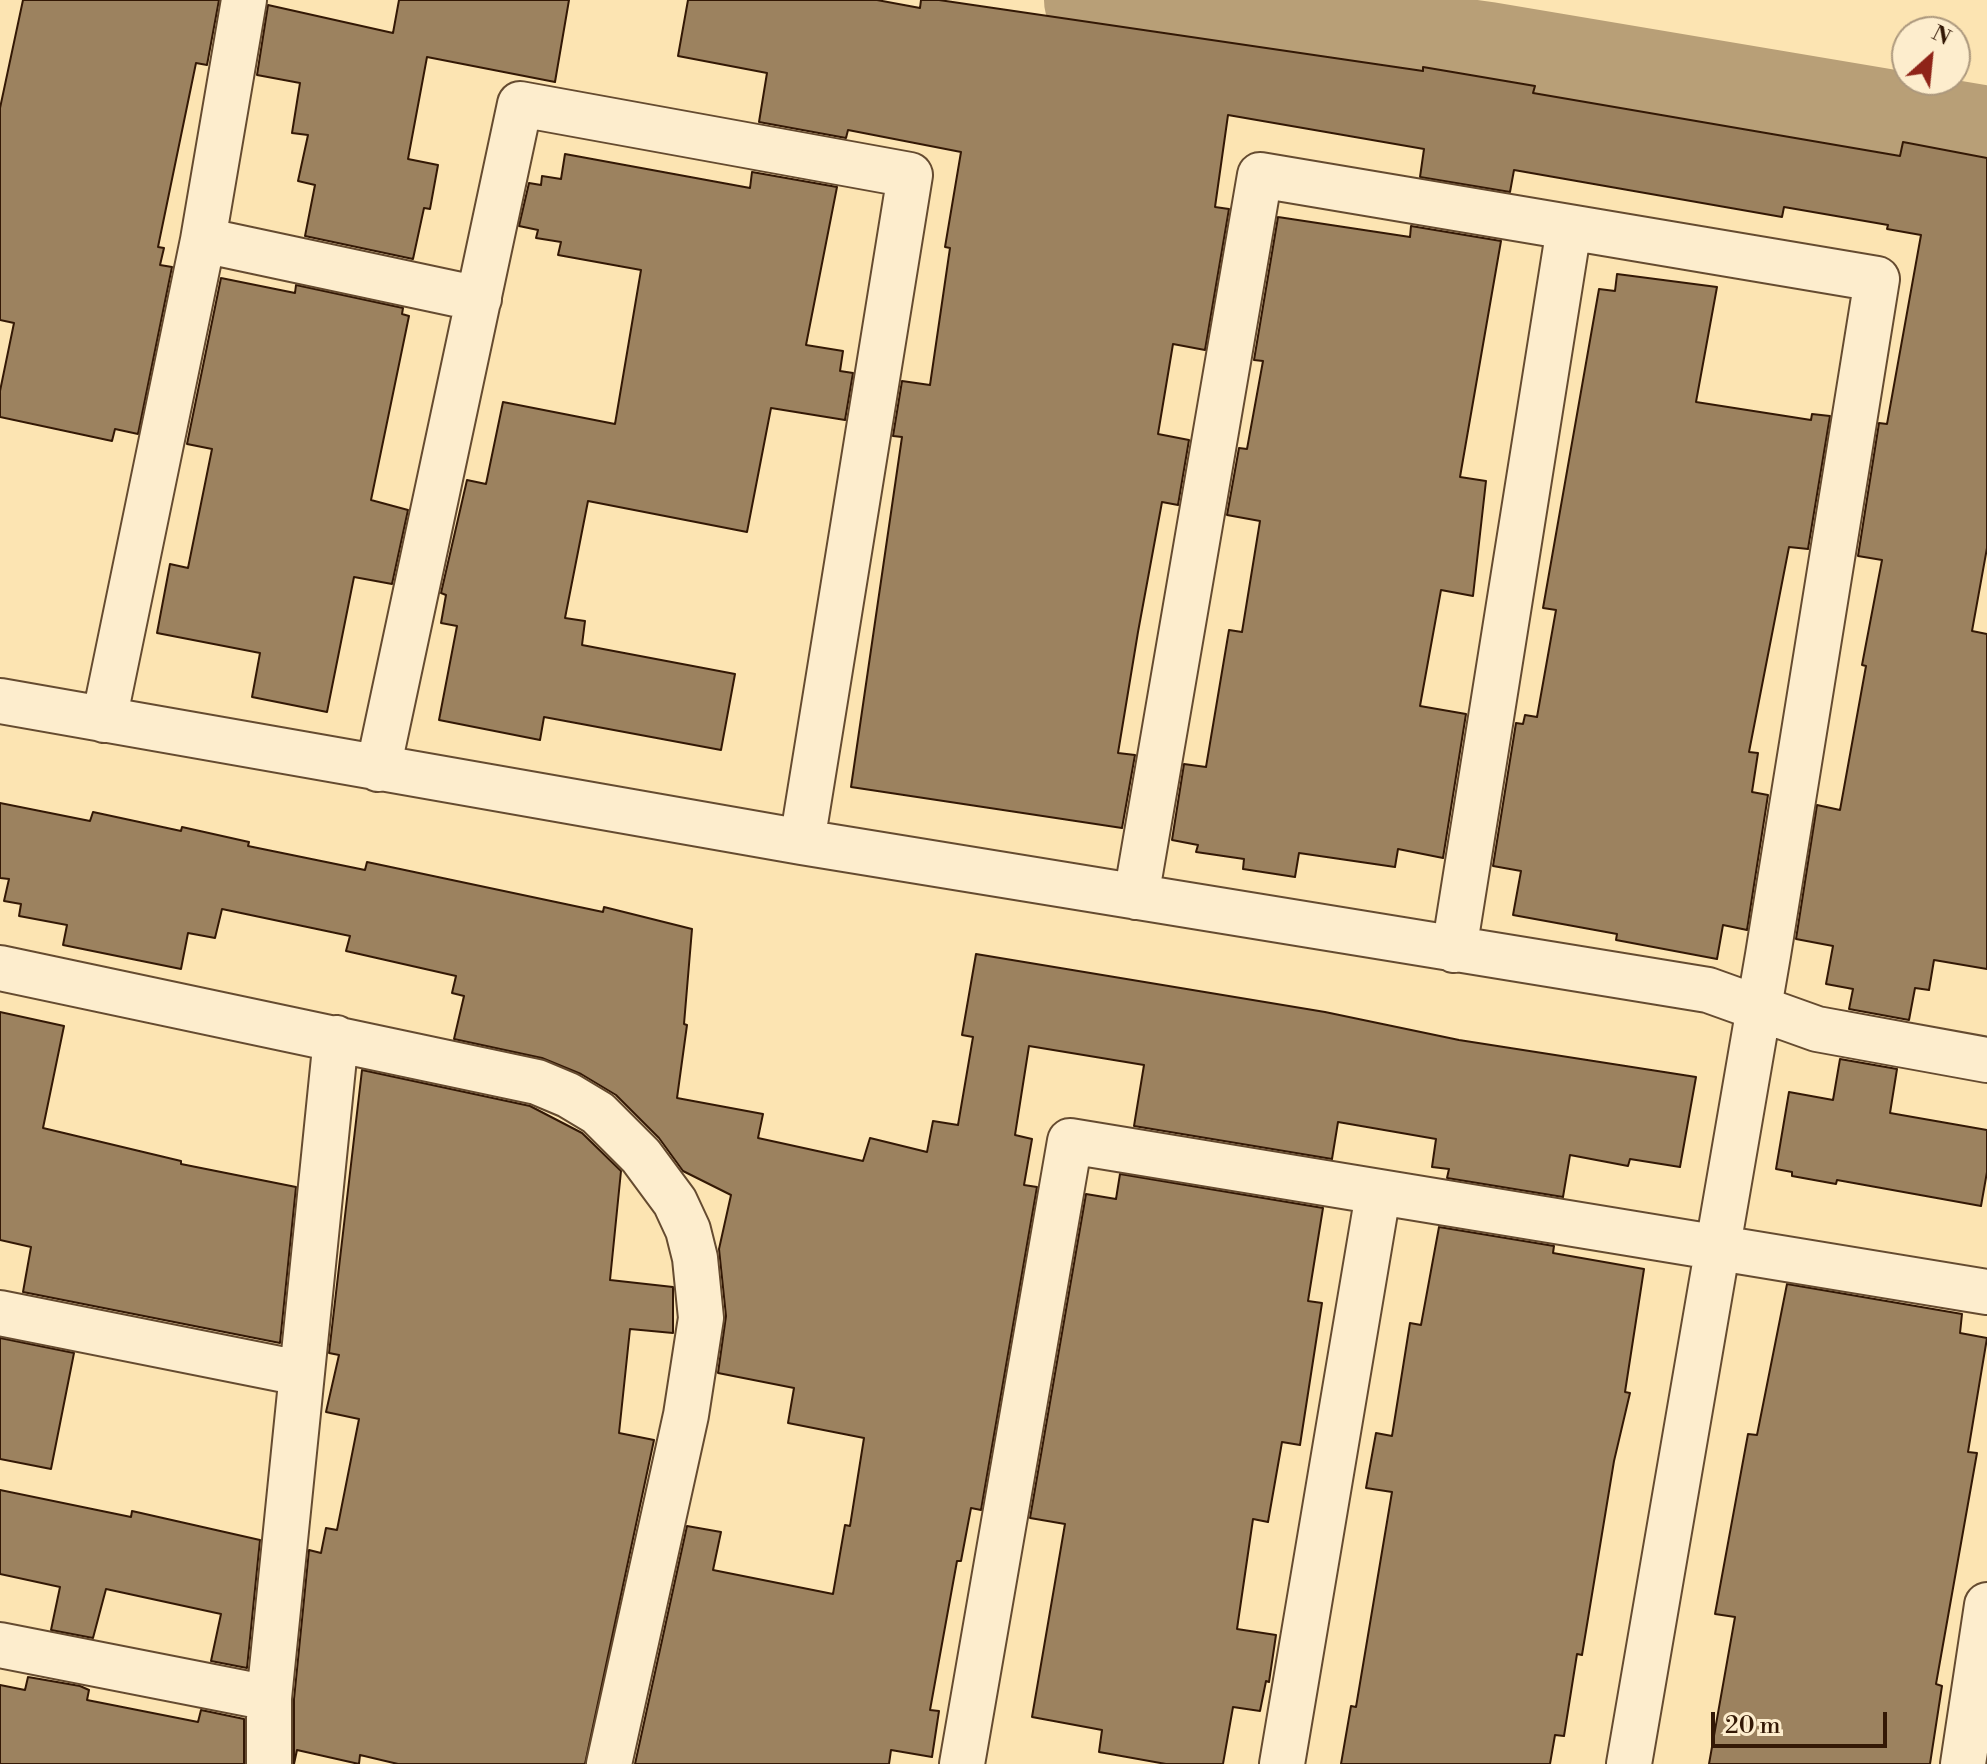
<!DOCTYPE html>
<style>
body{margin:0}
#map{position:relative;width:1987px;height:1764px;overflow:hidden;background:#fce4b2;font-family:"Libre Bodoni",serif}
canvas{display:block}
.north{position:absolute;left:1891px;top:16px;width:80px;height:80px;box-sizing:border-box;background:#fdedcd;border:2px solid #ac987d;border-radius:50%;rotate:27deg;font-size:22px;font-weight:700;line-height:32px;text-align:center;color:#331805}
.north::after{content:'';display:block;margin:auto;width:28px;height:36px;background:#8f2418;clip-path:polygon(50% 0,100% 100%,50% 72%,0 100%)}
.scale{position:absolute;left:1711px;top:1712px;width:176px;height:36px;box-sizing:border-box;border:4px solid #331805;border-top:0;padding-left:10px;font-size:24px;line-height:28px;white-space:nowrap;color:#331805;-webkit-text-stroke:6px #fdedcd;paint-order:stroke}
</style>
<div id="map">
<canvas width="1987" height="1764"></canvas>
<div class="north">N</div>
<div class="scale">20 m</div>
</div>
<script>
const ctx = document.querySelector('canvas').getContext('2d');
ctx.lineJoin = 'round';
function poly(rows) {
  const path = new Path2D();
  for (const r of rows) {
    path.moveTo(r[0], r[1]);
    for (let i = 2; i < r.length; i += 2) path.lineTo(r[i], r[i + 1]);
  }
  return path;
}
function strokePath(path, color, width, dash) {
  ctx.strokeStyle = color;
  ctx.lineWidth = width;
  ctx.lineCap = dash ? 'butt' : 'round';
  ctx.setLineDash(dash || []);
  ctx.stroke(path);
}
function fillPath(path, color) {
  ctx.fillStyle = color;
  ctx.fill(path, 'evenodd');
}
strokePath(poly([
 [1097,0,1488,55,1987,139]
]), '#b89f77', 106);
const building = poly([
 [23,0,219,0,207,65,196,63,158,247,164,248,160,265,172,267,138,434,115,429,112,441,0,417,0,391,14,323,0,320,0,108,23,0],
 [399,0,569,0,555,82,427,57,408,159,438,165,430,209,424,208,413,259,305,236,315,185,298,181,308,135,292,133,300,83,257,75,268,5,393,33,399,0],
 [688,0,877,0,920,8,921,0,939,0,1423,71,1423,67,1535,86,1533,93,1900,156,1903,142,1987,158,1987,548,1972,631,1987,634,1987,969,1934,960,1929,990,1915,988,1909,1020,1849,1009,1853,989,1826,984,1833,946,1796,939,1817,805,1840,810,1866,666,1862,665,1882,560,1858,556,1879,423,1887,424,1921,235,1887,229,1888,225,1784,207,1782,217,1514,170,1510,192,1420,177,1424,149,1228,115,1215,207,1229,209,1205,350,1173,344,1158,434,1189,440,1178,505,1162,502,1138,632,1118,753,1135,755,1122,828,851,787,902,437,893,436,902,381,930,385,950,248,945,247,961,152,848,130,846,138,759,122,767,73,678,56,688,0],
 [565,154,750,188,752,172,837,187,806,345,843,351,840,371,853,373,845,420,771,408,747,532,588,501,565,618,585,621,582,645,735,674,721,750,544,717,540,740,439,720,457,626,441,623,446,595,441,593,467,480,486,484,503,402,615,424,641,270,558,255,561,242,536,238,538,230,519,226,529,183,541,185,542,176,561,179,565,154],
 [1278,217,1410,237,1411,226,1501,241,1460,477,1486,481,1473,596,1441,590,1420,706,1466,714,1443,858,1398,849,1395,867,1299,853,1295,877,1243,869,1244,859,1196,852,1198,845,1172,840,1184,764,1206,767,1229,630,1242,632,1260,521,1227,515,1239,448,1247,449,1263,361,1254,360,1278,217],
 [1617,274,1717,287,1696,402,1811,420,1812,414,1830,416,1808,549,1789,547,1749,752,1758,753,1752,792,1768,795,1747,930,1723,925,1717,959,1616,940,1617,934,1513,915,1521,871,1493,866,1516,723,1523,724,1525,715,1537,717,1556,610,1543,608,1599,289,1615,291,1617,274],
 [221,278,295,293,296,285,403,308,402,314,409,316,371,500,408,510,392,584,354,577,327,712,252,697,260,653,157,633,170,564,188,568,212,449,187,444,221,278],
 [0,803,90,821,93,812,181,831,182,827,249,842,248,846,365,870,367,862,603,912,604,907,692,929,684,1024,687,1025,677,1098,763,1114,758,1138,863,1161,870,1138,927,1152,933,1121,958,1125,973,1037,962,1035,976,954,1325,1012,1459,1040,1696,1077,1680,1167,1630,1159,1628,1166,1570,1155,1563,1197,1447,1178,1449,1169,1432,1167,1436,1139,1338,1122,1332,1159,1134,1126,1144,1065,1029,1046,1015,1135,1032,1139,1024,1185,1037,1187,981,1510,971,1508,961,1561,957,1561,930,1710,939,1711,932,1757,891,1750,889,1764,635,1764,687,1526,721,1532,713,1570,833,1594,845,1525,850,1526,864,1438,788,1423,794,1388,718,1373,726,1316,719,1249,731,1195,683,1171,659,1138,616,1095,581,1074,542,1058,454,1039,464,996,452,993,456,976,346,951,350,936,222,909,215,938,188,933,181,969,63,945,67,925,19,916,21,904,4,901,9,879,0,878,0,803],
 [0,1012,64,1026,43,1128,181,1161,181,1164,296,1187,280,1343,23,1292,31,1247,0,1240,0,1012],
 [1840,1059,1897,1069,1890,1113,1987,1130,1987,1172,1981,1206,1837,1180,1836,1184,1792,1176,1792,1172,1776,1169,1789,1092,1833,1100,1840,1059],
 [362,1070,530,1106,582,1133,621,1171,610,1280,673,1287,673,1333,630,1329,619,1433,654,1440,585,1764,398,1764,360,1755,359,1764,297,1750,294,1764,294,1699,309,1550,321,1553,326,1528,337,1530,359,1419,326,1412,339,1355,329,1353,362,1070],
 [1120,1174,1323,1208,1308,1301,1322,1303,1300,1445,1282,1442,1268,1522,1253,1519,1237,1629,1276,1635,1269,1682,1266,1681,1260,1711,1233,1707,1223,1764,1166,1764,1099,1752,1102,1730,1032,1717,1065,1524,1030,1518,1086,1194,1116,1199,1120,1174],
 [1439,1227,1554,1246,1553,1253,1644,1269,1625,1392,1630,1393,1614,1461,1582,1655,1577,1654,1564,1736,1555,1735,1550,1764,1341,1764,1351,1706,1356,1707,1392,1492,1366,1488,1376,1433,1392,1436,1410,1323,1421,1325,1439,1227],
 [1787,1284,1962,1314,1960,1333,1987,1338,1968,1452,1977,1453,1936,1684,1942,1686,1930,1764,1709,1764,1735,1617,1715,1614,1748,1434,1757,1435,1787,1284],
 [0,1338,74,1353,51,1469,0,1459,0,1338],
 [0,1490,131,1517,132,1511,260,1540,247,1668,211,1661,221,1614,106,1589,93,1638,51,1630,60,1587,0,1574,0,1490],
 [28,1677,80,1686,89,1690,87,1700,198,1722,201,1710,244,1719,244,1764,0,1764,0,1685,25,1690,28,1677]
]);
fillPath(building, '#9c825f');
strokePath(building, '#331805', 2);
const street = poly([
 [203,240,479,299],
 [0,701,802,842,1708,990,1817,1029,1987,1060],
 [104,720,203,240,244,0],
 [378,769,520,104,910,175,802,842],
 [1136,897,1260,175,1877,279,1768,955,1629,1764],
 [1454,950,1569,228],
 [0,968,537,1082,568,1095,598,1113,641,1156,675,1202,688,1230,695,1258,701,1318,686,1415,609,1764],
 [0,1313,300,1373],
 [0,1645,269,1698],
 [269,1764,269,1698,336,1038],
 [962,1764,1070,1141,1987,1292],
 [1282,1764,1378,1194],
 [1963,1764,1987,1605]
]);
strokePath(street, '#654b30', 48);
strokePath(street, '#fdedcd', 44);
</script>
